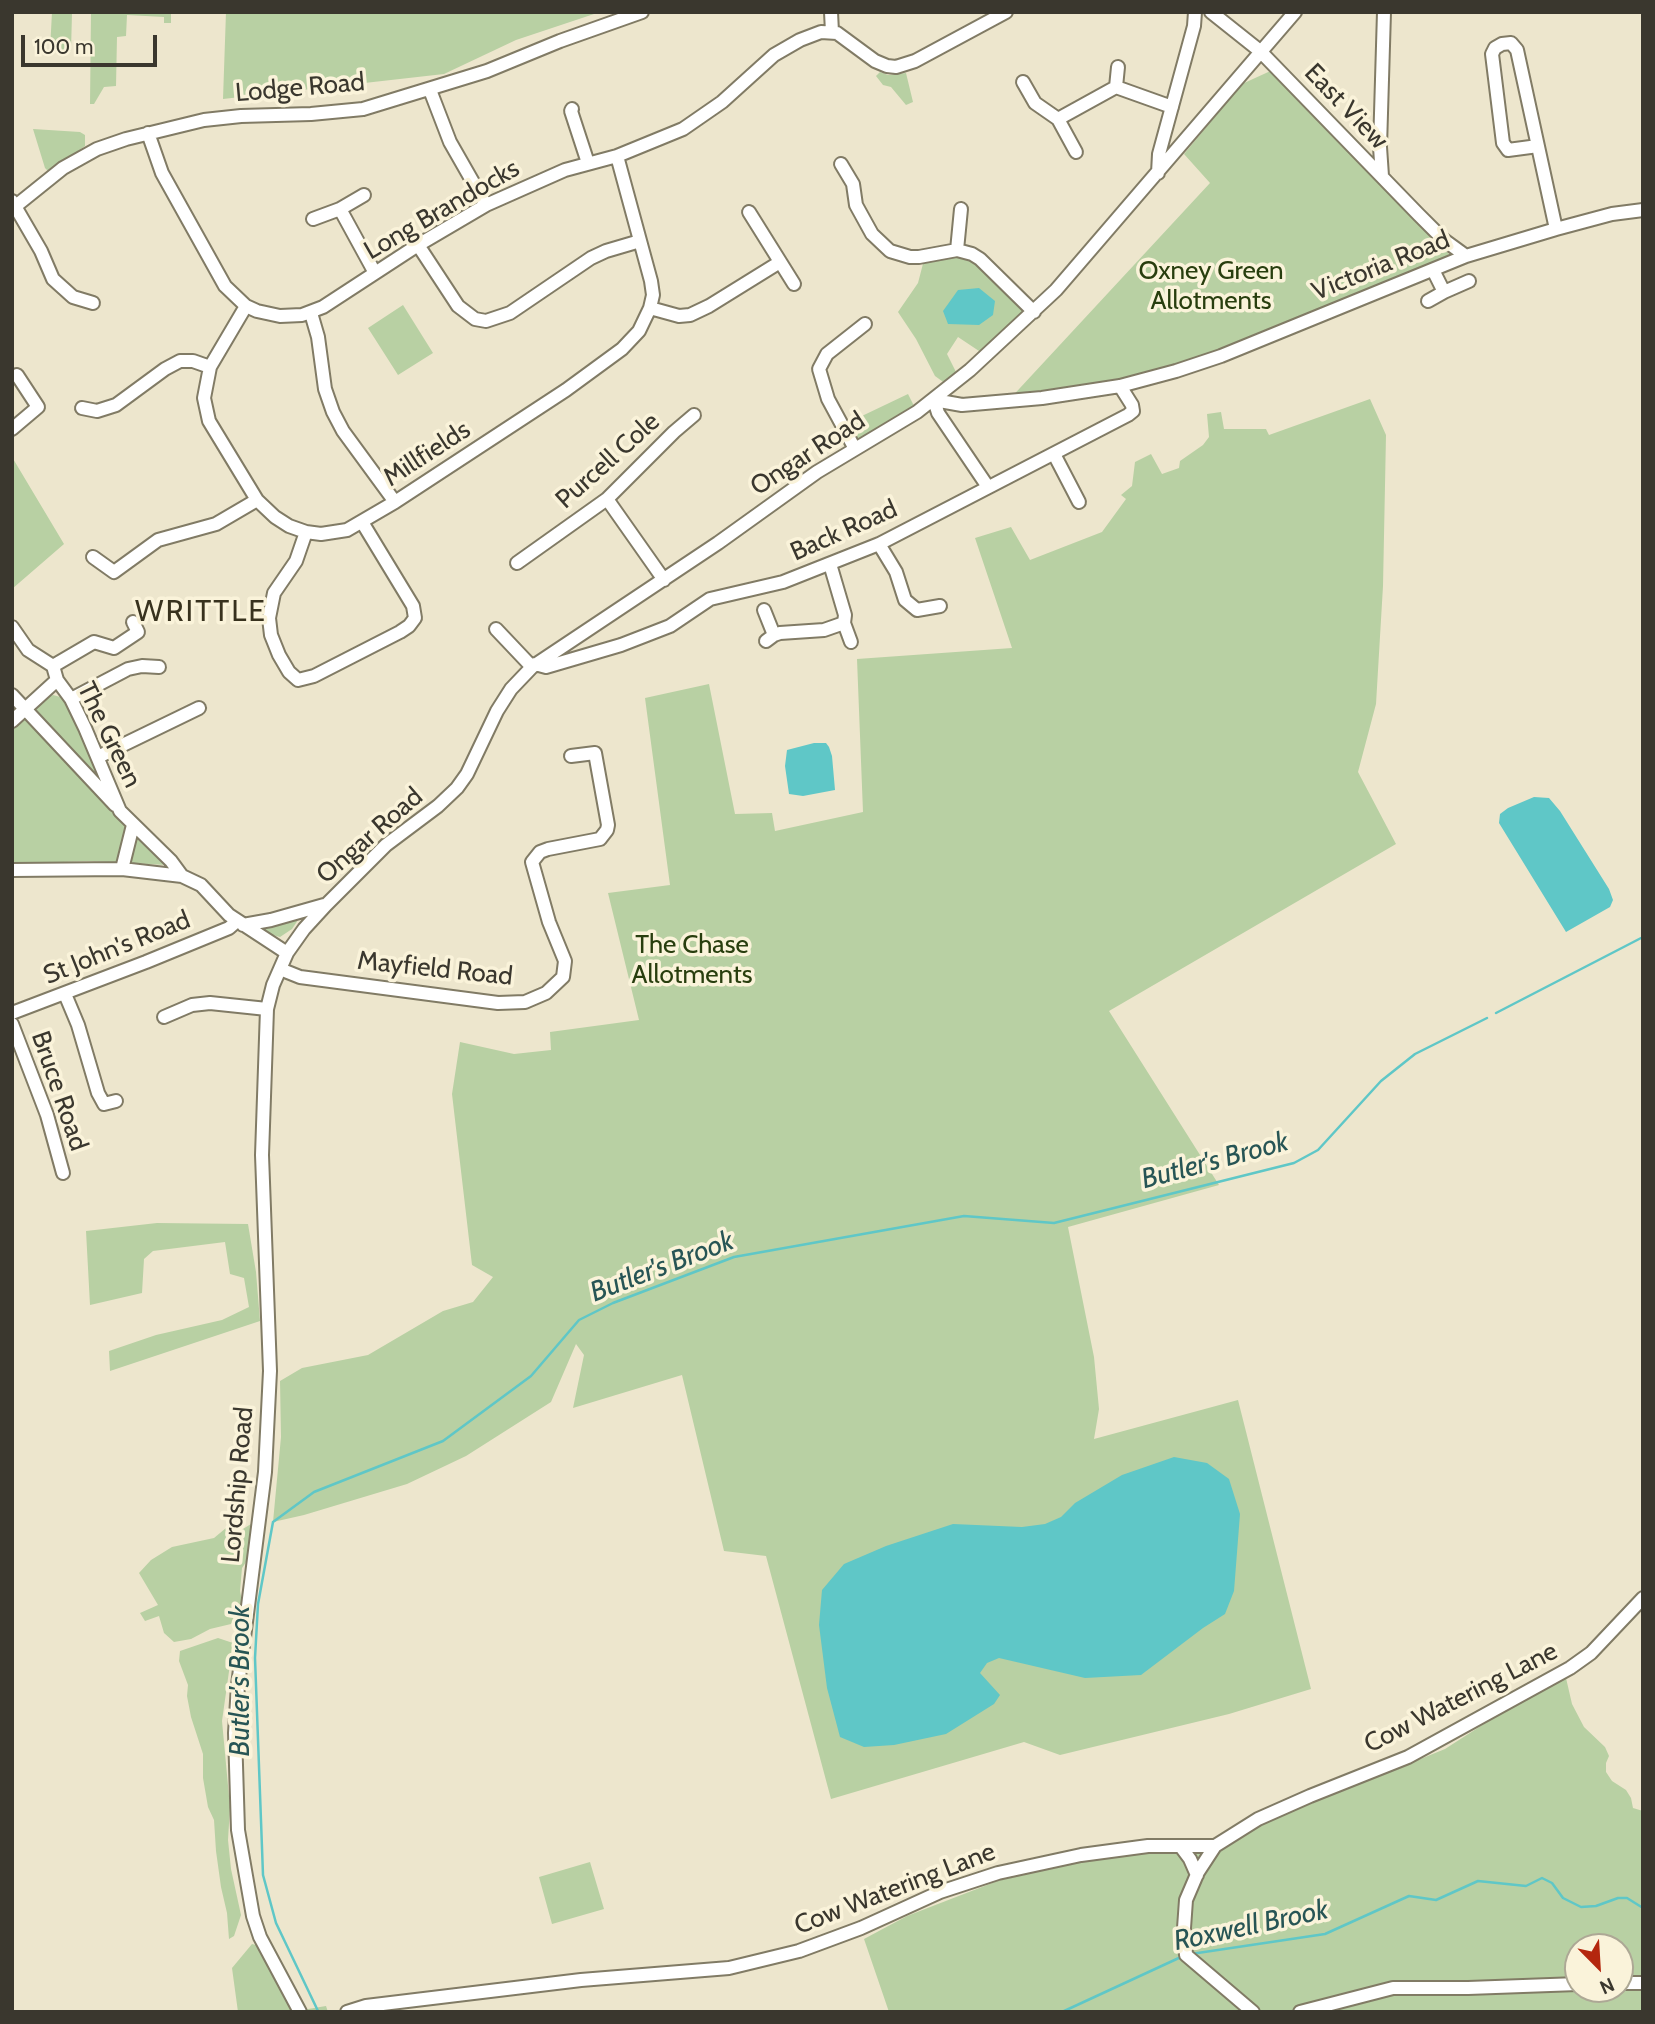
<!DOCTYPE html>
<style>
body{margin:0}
#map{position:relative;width:1655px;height:2024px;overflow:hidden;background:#ede6cd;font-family:Cabin,sans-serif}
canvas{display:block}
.frame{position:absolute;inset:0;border:14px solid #3a372e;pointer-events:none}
.north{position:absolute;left:1564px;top:1933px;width:70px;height:70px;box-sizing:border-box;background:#faf3da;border:2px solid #ada895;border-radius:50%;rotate:156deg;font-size:19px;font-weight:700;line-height:28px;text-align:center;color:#3a372e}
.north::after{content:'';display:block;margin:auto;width:24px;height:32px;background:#b4270e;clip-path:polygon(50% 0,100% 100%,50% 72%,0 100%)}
.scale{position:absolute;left:21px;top:35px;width:136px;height:32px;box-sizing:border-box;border:4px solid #3a372e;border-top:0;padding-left:9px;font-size:21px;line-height:24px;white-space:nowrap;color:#3a372e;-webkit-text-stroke:5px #faf3da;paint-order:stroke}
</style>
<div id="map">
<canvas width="1655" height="2024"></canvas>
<div class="frame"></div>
<div class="north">N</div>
<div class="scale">100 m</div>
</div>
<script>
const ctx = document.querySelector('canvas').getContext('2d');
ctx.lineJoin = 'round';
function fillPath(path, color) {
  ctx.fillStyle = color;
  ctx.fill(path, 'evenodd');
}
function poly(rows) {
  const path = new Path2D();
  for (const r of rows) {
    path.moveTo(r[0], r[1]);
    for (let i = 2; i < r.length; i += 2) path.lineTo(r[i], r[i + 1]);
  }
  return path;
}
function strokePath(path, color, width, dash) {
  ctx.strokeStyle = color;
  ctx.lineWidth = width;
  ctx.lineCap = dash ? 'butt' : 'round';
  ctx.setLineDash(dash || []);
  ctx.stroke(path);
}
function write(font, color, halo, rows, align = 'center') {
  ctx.font = font + ' Cabin,sans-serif';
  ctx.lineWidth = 7;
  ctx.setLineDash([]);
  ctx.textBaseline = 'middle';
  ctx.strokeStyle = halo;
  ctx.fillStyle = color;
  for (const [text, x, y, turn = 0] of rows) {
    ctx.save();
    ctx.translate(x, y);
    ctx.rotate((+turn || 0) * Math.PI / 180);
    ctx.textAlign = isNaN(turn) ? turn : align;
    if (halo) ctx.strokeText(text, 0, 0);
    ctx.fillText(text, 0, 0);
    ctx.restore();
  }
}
fillPath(poly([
 [52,12,72,13,71,51,50,50],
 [91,12,171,12,171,23,164,23,164,17,127,15,126,36,117,37,116,86,104,87,94,104,90,104],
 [226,12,600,12,516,40,444,74,223,99],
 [1277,68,1346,149,1449,254,1466,256,1176,371,1007,402,1210,183,1184,154,1242,84],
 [880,72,888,75,906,73,913,102,906,105,891,87,883,85,876,76],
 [33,129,80,132,85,135,85,146,49,172,45,168],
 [965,254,979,264,1031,312,982,353,958,337,947,354,957,374,946,384,935,376,916,339,898,312,918,283,925,256],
 [403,305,433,353,398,375,368,328],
 [908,394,917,412,855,449,843,425],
 [1370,399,1386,435,1383,586,1376,704,1358,772,1396,844,1109,1011,1219,1185,1068,1227,1094,1357,1099,1409,1094,1439,1238,1400,1311,1689,1229,1714,1060,1755,1024,1742,831,1799,766,1556,724,1551,682,1375,573,1408,584,1355,576,1344,551,1402,466,1456,407,1484,304,1515,273,1522,281,1437,280,1381,302,1368,368,1355,443,1311,473,1302,493,1277,472,1265,452,1094,460,1042,514,1054,551,1050,550,1032,639,1020,608,893,670,885,645,698,709,684,735,814,772,813,775,831,863,812,857,659,1012,648,975,538,1011,527,1030,560,1102,532,1126,499,1121,495,1132,486,1135,462,1151,454,1162,474,1179,468,1180,461,1203,445,1209,437,1207,414,1221,412,1224,429,1266,429,1269,435],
 [12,457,64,544,12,589],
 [53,695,64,698,67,702,110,793,167,865,89,861,12,864,12,727,48,697],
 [300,917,292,929,280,937,269,934,258,927],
 [157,1223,248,1224,256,1272,260,1321,110,1371,109,1351,156,1335,222,1320,249,1307,244,1278,230,1274,225,1242,153,1251,144,1259,142,1293,90,1305,86,1231],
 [251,1524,248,1559,242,1568,240,1591,243,1606,231,1624,210,1629,191,1639,174,1642,164,1633,159,1616,145,1621,140,1613,158,1605,139,1573,151,1560,172,1547,214,1538,226,1528,238,1532],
 [218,1638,233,1643,222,1721,230,1807,228,1840,231,1869,241,1915,234,1936,229,1939,227,1913,221,1887,216,1851,214,1820,208,1807,203,1778,203,1754,191,1717,187,1696,188,1685,179,1661,180,1651],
 [1557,1677,1566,1678,1572,1704,1584,1727,1605,1747,1609,1756,1606,1763,1606,1772,1612,1781,1626,1790,1631,1798,1633,1808,1643,1811,1643,2012,889,2012,864,1939,907,1916,1000,1880,1091,1859,1172,1847,1221,1850,1270,1820,1445,1749],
 [1578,1947,1620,1947,1620,1989,1578,1989],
 [590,1862,604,1909,552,1924,539,1877],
 [252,1944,256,1945,296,2011,326,2006,328,2012,238,2012,232,1968]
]), '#b8d0a3');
fillPath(poly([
 [979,288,995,301,993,315,979,325,948,324,943,311,958,290],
 [814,743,826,743,829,747,832,756,835,790,803,796,789,794,785,766,787,750],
 [1534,797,1549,798,1560,811,1609,889,1613,900,1610,907,1566,932,1499,823,1500,814,1508,808],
 [1174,1457,1207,1463,1229,1479,1240,1514,1234,1591,1225,1614,1203,1628,1141,1675,1085,1678,999,1658,987,1663,980,1673,1000,1695,994,1704,946,1734,894,1745,864,1747,840,1737,827,1688,819,1625,822,1590,844,1564,886,1546,953,1524,1022,1527,1045,1524,1061,1517,1075,1503,1122,1475]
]), '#5fc7c7');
strokePath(poly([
 [1496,1013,1643,937],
 [1191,1954,1325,1934,1409,1896,1436,1900,1478,1881,1526,1886,1542,1878,1552,1883,1563,1898,1581,1907,1596,1906,1618,1898,1627,1898,1643,1908],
 [318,2011,276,1923,263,1875,255,1658,258,1604,273,1522,314,1492,443,1441,531,1376,579,1320,613,1303,734,1257,964,1216,1054,1223,1294,1163,1318,1150,1381,1081,1415,1054,1487,1018],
 [1062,2012,1181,1957]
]), '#5fc7c7', 2.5);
const minor = poly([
 [831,12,832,32],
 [1211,12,1260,51,1418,214,1444,240,1466,256],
 [1023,82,1035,103,1058,119],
 [1116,87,1172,107],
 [430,90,450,142,486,205],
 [572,109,571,111,588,163],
 [148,133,162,173,225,286,246,306,257,311,280,316,302,315,323,307,418,245,486,205,565,170,617,156,683,129,722,102,774,55,800,40,821,32,837,33,875,61,887,66,896,67,915,61,1006,12],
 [1538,146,1508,150,1503,143,1492,54,1495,48,1502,44,1511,43,1517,50,1556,229],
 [1076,152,1058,119,1116,87,1118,67],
 [841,164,853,184,856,205,872,234,890,251,910,257,919,257,957,250],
 [1158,173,1159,154,1194,26,1195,12],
 [1382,176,1380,147,1384,12],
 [12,201,41,251,53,279,73,297,93,303],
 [12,209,63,168,97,149,126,139,204,120,241,116,311,114,363,109,487,71,560,41,642,12],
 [340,209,364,195],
 [961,209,957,250,972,254,980,259,1034,312],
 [749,212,794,284],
 [313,219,340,209,375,273],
 [418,245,458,306,475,319,486,321,510,313,591,258,606,251,640,241],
 [1433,270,1444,292,1469,281],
 [1428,301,1444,292],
 [246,306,210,367,204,398,209,421,257,500,275,517,289,526,306,532,321,534,347,530,395,502,566,390,622,349,639,331,650,308,653,295,651,281,617,156],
 [650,308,679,316,690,315,709,306,780,262],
 [311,313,318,337,325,389,333,412,343,431,395,502],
 [934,400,962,405,1042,398,1120,386,1176,371,1221,356,1466,256,1556,229,1612,214,1643,210],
 [934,400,938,413,988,487],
 [82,408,97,411,116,405,165,369,180,361,193,361,210,367],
 [12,429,38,407,17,375],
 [855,449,828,399,819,369,827,354,865,324],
 [1054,454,1079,502],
 [607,499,664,580],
 [306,532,296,561,274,593,269,618,271,635,279,655,289,672,298,680,314,676,400,632,409,626,415,618,413,606,362,522],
 [879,544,896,572,905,600,917,610,940,606],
 [93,557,114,572,158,540,216,524,257,500],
 [517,563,607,499,674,432,694,415],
 [764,610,774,635],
 [133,622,138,632,114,648,94,642,53,666,57,680,71,699,85,728,120,811,171,861,182,876],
 [844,623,851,642],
 [12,627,28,650,53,666],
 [496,629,532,667],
 [766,641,774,635,780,633,824,630,844,623,845,615,830,564],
 [535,664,546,667,621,645,670,626,710,599,783,582,879,544,1128,415,1133,411,1132,405,1120,386],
 [12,695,115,805],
 [71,699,128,669,142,666,159,667],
 [12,721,57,680],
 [98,757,199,708],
 [122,869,133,825],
 [12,870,122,869,182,876,201,885,229,915,287,953],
 [243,925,271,920,324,905],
 [280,969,300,977,498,1003,525,1002,546,993,563,977,565,961,549,922,532,862,540,852,548,849,600,839,607,830,608,825,595,753,571,756],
 [65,994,78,1025,98,1093,104,1104,116,1101],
 [12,1013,146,962,229,928,237,921],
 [164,1017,192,1005,210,1003,267,1009],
 [12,1024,47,1115,63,1173],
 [1215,1846,1198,1872,1186,1900,1184,1928,1186,1955,1253,2012],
 [1181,1847,1190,1859,1197,1875],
 [1620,1983,1643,1983],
 [300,2012,260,1937,253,1916,238,1830,235,1733,238,1685,265,1472,270,1371,262,1155,267,1009,273,985,287,953,304,929,326,905,386,845,438,806,457,788,467,774,497,711,511,689,532,667,718,543,817,472,917,412,970,370,1056,290,1295,12],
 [347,2012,366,2006,581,1980,729,1968,799,1951,861,1928,940,1892,998,1873,1081,1855,1148,1846,1215,1846,1258,1819,1310,1796,1408,1757,1570,1668,1591,1653,1643,1598],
 [1300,2012,1393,1988,1468,1988,1578,1984]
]);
strokePath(minor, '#817b65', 16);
strokePath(minor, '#fff', 12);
write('26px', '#3a372e', '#faf3da', [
 ["Lodge Road",300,88,-5],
 ["East View",1346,107,46],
 ["Long Brandocks",442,210,-30],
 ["Victoria Road",1381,266,-22],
 ["Millfields",427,454,-33],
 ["Ongar Road",808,454,-33],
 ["Purcell Cole",608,461,-42],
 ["Back Road",844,531,-24],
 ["The Green",109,735,64],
 ["Ongar Road",370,836,-41],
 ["St John's Road",117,948,-22],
 ["Mayfield Road",435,969,6],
 ["Bruce Road",59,1091,71],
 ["Lordship Road",238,1485,-85],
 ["Cow Watering Lane",1461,1698,-27],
 ["Cow Watering Lane",895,1889,-21]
]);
write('26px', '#283e0e', '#faf3da', [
 ["Oxney Green",1211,271],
 ["Allotments",1211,301],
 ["The Chase",692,945],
 ["Allotments",692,975]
]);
write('italic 28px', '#275555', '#faf3da', [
 ["Butler's Brook",1215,1161,-15],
 ["Butler's Brook",662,1267,-21],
 ["Butler's Brook",241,1681,-90],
 ["Roxwell Brook",1251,1926,-12]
]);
ctx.letterSpacing = '2px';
write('30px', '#38321e', '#faf3da', [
 ["WRITTLE",201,612]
]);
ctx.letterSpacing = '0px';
</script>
